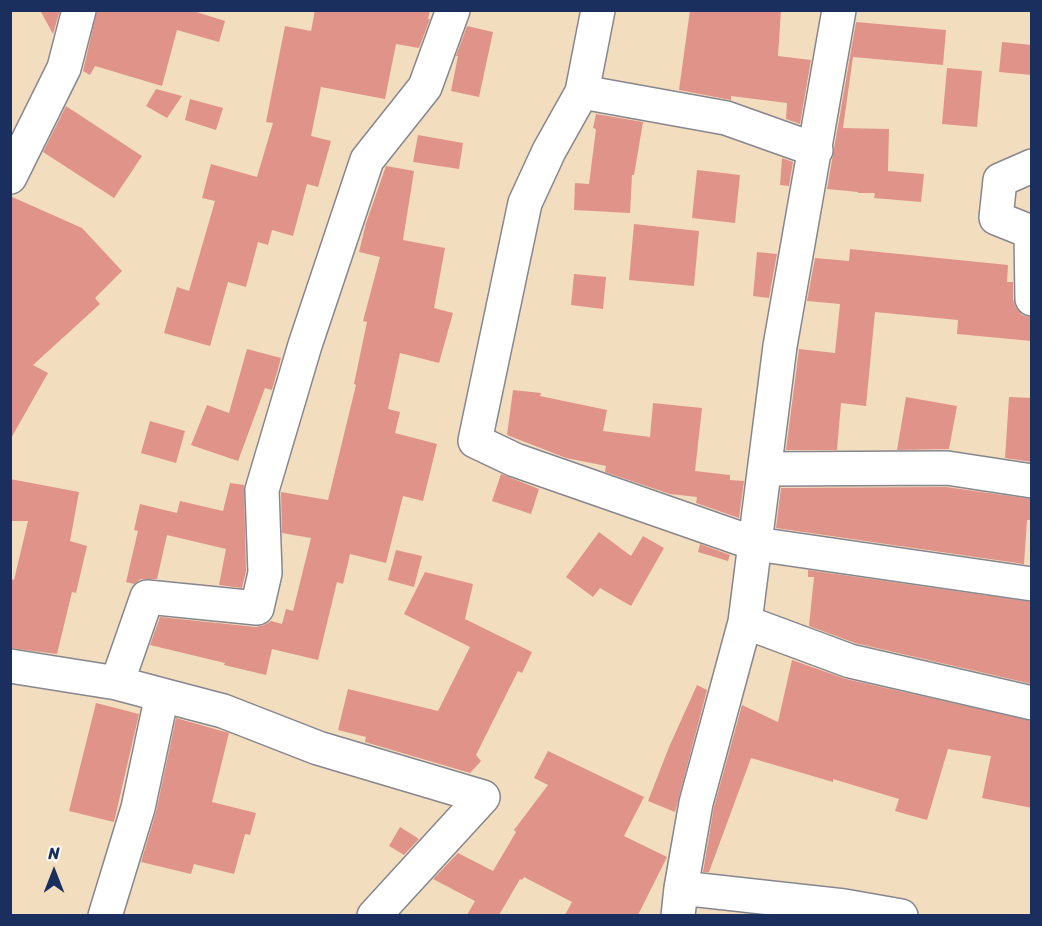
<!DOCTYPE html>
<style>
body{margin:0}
#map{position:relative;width:1042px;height:926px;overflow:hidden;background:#f3ddbf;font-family:Sriracha,sans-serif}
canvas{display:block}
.frame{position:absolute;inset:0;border:12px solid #1b2f5e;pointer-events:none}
.north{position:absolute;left:24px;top:842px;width:60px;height:60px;-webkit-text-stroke:4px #fdfcf7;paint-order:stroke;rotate:0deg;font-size:16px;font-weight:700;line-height:24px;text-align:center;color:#1b2f5e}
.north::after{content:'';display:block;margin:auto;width:21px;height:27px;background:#1b2f5e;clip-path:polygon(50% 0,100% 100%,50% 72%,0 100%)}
</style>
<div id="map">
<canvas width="1042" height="926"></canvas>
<div class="frame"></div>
<div class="north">N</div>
</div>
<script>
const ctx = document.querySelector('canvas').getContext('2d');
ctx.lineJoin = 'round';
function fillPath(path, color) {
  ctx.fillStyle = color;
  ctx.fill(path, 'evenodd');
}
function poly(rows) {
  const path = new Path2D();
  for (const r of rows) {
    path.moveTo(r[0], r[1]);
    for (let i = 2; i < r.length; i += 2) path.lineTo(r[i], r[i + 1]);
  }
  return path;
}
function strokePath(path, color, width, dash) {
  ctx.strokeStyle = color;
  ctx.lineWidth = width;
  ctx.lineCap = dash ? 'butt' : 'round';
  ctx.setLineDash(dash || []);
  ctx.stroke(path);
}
fillPath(poly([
 [40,10,60,10,53,34],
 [97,10,190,10,225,21,219,42,177,30,162,86,95,66,90,75,83,71],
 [315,10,430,10,428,19,430,19,419,48,396,44,385,99,321,87,311,136,331,141,318,187,307,184,293,236,272,230,268,245,258,242,246,287,228,282,210,346,164,333,177,287,189,291,215,201,202,198,211,164,257,177,273,123,266,122,285,26,311,31],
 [690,10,781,10,778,56,811,60,800,124,786,119,787,103,731,96,731,100,679,90],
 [856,22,946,30,943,65,853,57,843,128,889,129,888,171,924,174,921,202,874,198,875,193,858,193,858,192,827,189],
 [467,26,493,32,479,97,451,91,458,56,456,56],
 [1002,42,1032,45,1032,75,999,72],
 [947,68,982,71,977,127,942,124],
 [156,89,182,96,167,118,146,106],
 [190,99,223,108,216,130,185,120],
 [66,106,142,156,114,198,43,152],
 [596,114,643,122,634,175,632,175,630,213,574,210,575,183,589,184,596,129,593,128],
 [418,135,463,143,459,169,413,162],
 [782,158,793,162,789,186,780,185],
 [386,166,414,171,403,240,445,248,434,308,453,313,439,363,400,353,388,409,400,412,395,433,437,444,423,501,403,496,386,563,350,554,343,584,337,582,318,660,272,649,266,675,224,665,225,663,150,645,160,617,256,627,264,625,271,621,282,624,286,609,293,611,311,538,282,533,281,492,328,500,356,385,354,384,367,322,363,321,380,257,359,252,366,223],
 [697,170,740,175,735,223,692,218],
 [10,196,82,228,122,271,95,298,100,304,33,365,48,373,10,440],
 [634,224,699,231,694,286,629,280],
 [850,249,1008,265,1007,282,1013,282,1013,299,1016,308,1022,315,1032,318,1032,341,957,334,958,320,875,312,866,406,841,403,837,450,786,450,799,349,835,353,840,304,807,301,815,258,849,261],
 [757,252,777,254,769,298,753,296],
 [574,274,606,277,603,309,571,305],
 [247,349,281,358,272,390,265,388,238,461,191,445,207,405,229,413],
 [513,390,541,393,540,396,607,410,603,431,650,437,653,403,702,408,695,471,730,475,730,480,744,481,739,518,696,503,697,497,670,494,605,472,606,466,566,458,507,435],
 [906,397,957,406,949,449,897,450],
 [1009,397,1032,398,1032,462,1005,458],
 [150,421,185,431,176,463,141,453],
 [501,474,539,489,531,514,492,501],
 [10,479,79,492,70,541,87,546,76,593,72,592,57,654,10,648,10,579,14,580,28,521,10,521],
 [230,483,244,485,246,571,242,588,219,585,226,549,167,535,157,579,141,579,134,584,126,582,138,531,134,530,140,504,177,513,180,501,223,511],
 [946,487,1032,499,1032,520,1027,520,1024,564,776,528,781,488],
 [599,532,631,556,643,536,664,548,631,606,600,588,593,597,566,577],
 [700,544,730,555,728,561,698,552],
 [396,550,422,556,414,587,388,580],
 [808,570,1032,602,1032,684,855,643,809,626,814,577,808,577],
 [425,572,473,584,465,619,532,652,522,673,518,671,476,755,481,761,470,773,365,742,366,737,338,730,348,689,438,711,470,647,404,614],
 [792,660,846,679,1032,721,1032,808,982,798,991,756,948,749,927,820,895,811,899,799,833,779,833,782,751,758,709,872,703,872,714,807,742,705,778,722],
 [697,685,707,690,675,812,648,801,669,747],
 [96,703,139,714,114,822,69,811],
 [176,718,229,733,212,802,256,813,250,835,245,834,234,874,194,864,191,874,141,862,156,812],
 [548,751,644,797,624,836,667,857,638,915,565,915,572,902,524,877,522,880,520,879,499,915,467,915,475,901,433,879,458,853,493,871,516,832,514,830,548,785,534,778],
 [400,827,419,839,404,855,389,846]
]), '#e09489');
const street = poly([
 [598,10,582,92,549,151,525,203,475,441,515,460,756,544,1032,584],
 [582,92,726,118,816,150],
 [1032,166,1000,180,996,218,1031,232,1032,299],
 [10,177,64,68,79,10],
 [765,469,947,468,1032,481],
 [745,622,850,661,1032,703],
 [10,666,117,683,162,695,138,808,105,916],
 [117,683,147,597,257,608,265,573,262,490,305,345,367,160,425,87,453,10],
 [162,695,223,711,318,748,483,797,374,916],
 [681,888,844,906,901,916],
 [678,916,681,888,696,803,745,622,780,346,839,10]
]);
strokePath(street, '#87868e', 36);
strokePath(street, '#fff', 33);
</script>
